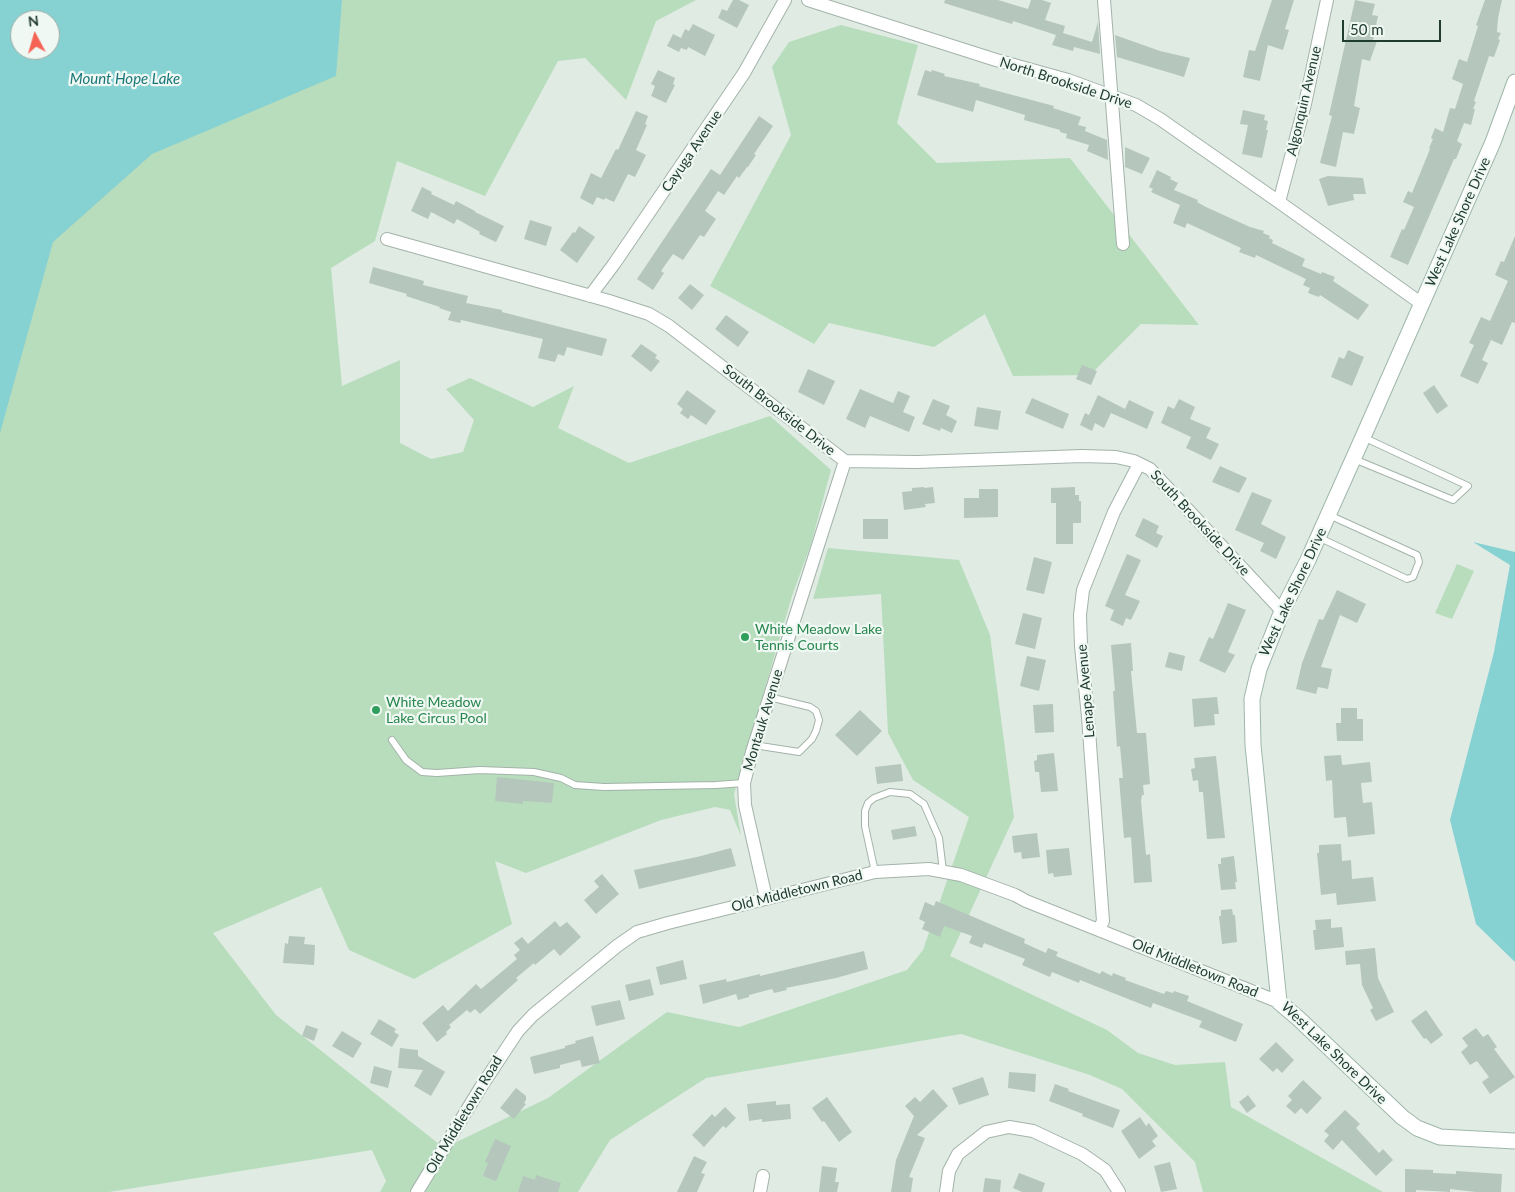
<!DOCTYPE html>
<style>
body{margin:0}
#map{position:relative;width:1515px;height:1192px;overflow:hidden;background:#e0ebe4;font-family:Lato,sans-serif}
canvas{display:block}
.north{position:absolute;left:10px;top:10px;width:50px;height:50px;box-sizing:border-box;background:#f0f8f3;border:1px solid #9dada5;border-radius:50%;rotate:354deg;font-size:14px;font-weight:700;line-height:20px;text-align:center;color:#203c30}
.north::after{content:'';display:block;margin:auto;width:18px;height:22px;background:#f56454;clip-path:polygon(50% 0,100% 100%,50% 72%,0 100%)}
.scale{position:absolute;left:1342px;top:20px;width:99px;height:22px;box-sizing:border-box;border:2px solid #203c30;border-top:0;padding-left:6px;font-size:15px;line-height:18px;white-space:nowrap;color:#203c30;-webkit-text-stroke:4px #f0f8f3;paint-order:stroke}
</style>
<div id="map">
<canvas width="1515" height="1192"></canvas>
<div class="north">N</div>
<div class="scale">50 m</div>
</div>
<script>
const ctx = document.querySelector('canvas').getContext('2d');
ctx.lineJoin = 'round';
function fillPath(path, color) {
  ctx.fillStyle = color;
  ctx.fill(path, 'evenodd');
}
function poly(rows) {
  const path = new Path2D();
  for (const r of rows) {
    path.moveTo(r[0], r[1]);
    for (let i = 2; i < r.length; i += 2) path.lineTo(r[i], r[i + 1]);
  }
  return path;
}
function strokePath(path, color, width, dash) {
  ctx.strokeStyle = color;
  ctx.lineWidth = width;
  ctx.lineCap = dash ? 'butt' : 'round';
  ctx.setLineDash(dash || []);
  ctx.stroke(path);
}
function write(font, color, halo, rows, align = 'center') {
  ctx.font = font + ' Lato,sans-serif';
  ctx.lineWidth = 4.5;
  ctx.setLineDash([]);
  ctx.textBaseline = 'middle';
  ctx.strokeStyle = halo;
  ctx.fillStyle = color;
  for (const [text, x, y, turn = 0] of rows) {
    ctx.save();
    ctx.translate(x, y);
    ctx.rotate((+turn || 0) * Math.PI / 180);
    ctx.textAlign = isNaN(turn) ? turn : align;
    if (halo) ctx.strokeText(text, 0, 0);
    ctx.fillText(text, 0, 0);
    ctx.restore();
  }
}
fillPath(poly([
 [0,0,696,0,656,21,626,100,585,58,558,61,485,196,397,161,375,241,331,268,342,386,400,360,400,443,431,459,463,452,474,420,446,389,470,378,533,407,574,386,558,428,629,463,770,416,831,470,811,544,792,596,734,794,741,836,730,810,715,807,661,820,526,873,495,861,512,924,414,979,349,950,321,887,213,933,276,1015,444,1148,548,1098,667,1012,739,1027,907,970,923,950,969,817,913,780,888,733,881,594,813,599,828,548,959,560,990,635,1014,817,950,956,1107,1030,1138,1053,1175,1065,1225,1062,1231,1107,1383,1192,1203,1192,1195,1162,1122,1089,1090,1075,961,1034,706,1078,610,1140,578,1192,380,1192,386,1181,372,1150,109,1192,0,1192],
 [20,20,50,20,50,50,20,50],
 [841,25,918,45,897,123,937,163,1070,158,1199,325,1141,324,1090,375,1013,376,985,314,934,347,829,323,814,344,710,286,791,135,772,67,789,42],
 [1457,564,1474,571,1452,619,1435,613]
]), '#b8ddbc');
fillPath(poly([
 [0,0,342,0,336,76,152,154,53,242,0,433],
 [20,20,50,20,50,50,20,50],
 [1473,542,1515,552,1515,962,1476,924,1450,820,1494,652,1510,565]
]), '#86d1d2');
fillPath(poly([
 [733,0,739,0,749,5,737,28,718,18,722,9,727,11],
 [945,0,998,0,1028,9,1031,0,1042,0,1051,3,1045,20,1065,26,1063,33,1092,42,1098,22,1100,54,1074,47,1073,51,1052,45,1056,35,1013,21,1012,24,944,3],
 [1272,0,1294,0,1285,29,1289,30,1283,50,1268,45,1260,81,1243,77,1249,50,1255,51],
 [1355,0,1375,4,1372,15,1378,16,1373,40,1377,41,1370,61,1362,59,1354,106,1360,108,1354,134,1343,132,1336,167,1320,163,1332,116,1329,115],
 [1485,0,1502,0,1498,18,1497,32,1501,33,1498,39,1500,40,1494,57,1489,56,1474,101,1476,102,1473,109,1475,109,1471,125,1464,123,1457,141,1462,144,1456,159,1454,159,1408,265,1390,257,1402,229,1404,230,1414,207,1403,202,1408,191,1412,193,1430,149,1429,148,1433,139,1431,138,1435,128,1443,132,1450,108,1455,109,1463,84,1452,79,1459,59,1467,62,1478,26,1476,25],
 [693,24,715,35,705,56,688,47,687,50,681,48,679,52,667,46,673,34,681,38,685,29,689,31],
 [1115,35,1160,51,1190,58,1184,77,1117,57],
 [658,70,675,78,673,84,675,85,666,103,651,96,655,86,651,84],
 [925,70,931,72,932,70,945,74,944,76,980,84,979,86,1054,106,1053,108,1081,117,1078,125,1086,127,1085,131,1107,140,1108,160,1087,151,1089,145,1066,138,1067,134,1060,132,1060,130,1024,120,1025,115,976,100,973,112,917,95],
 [1243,110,1265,115,1264,120,1268,121,1266,130,1268,130,1262,158,1242,154,1248,125,1240,124],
 [636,111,648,116,645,124,647,125,636,150,646,155,635,177,628,174,614,202,605,198,604,200,597,197,593,205,580,198,591,173,601,178,616,149,618,150],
 [759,116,773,126,754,154,756,155,748,167,747,167,739,178,737,176,724,195,718,191,705,211,716,219,704,237,700,235,683,260,673,254,661,271,664,273,653,290,637,279,711,169,720,175],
 [1125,147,1150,158,1142,174,1125,167],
 [1157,170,1171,177,1170,179,1178,183,1174,190,1198,200,1197,202,1206,207,1250,227,1264,231,1263,233,1270,236,1269,238,1273,240,1272,243,1305,259,1302,266,1321,274,1322,272,1335,277,1333,281,1369,305,1358,320,1320,295,1319,297,1308,293,1310,288,1303,285,1306,279,1256,255,1255,258,1239,252,1241,248,1187,223,1185,228,1173,223,1180,205,1151,192,1153,189,1149,187],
 [1328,176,1363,178,1366,194,1353,194,1354,200,1328,206,1319,179],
 [422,187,432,192,431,194,454,205,456,201,475,211,475,212,504,226,496,242,479,234,480,232,457,219,454,224,431,212,428,219,411,211],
 [530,220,552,227,546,246,524,239],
 [579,226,595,237,577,263,560,250,573,232,575,233],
 [1515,236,1515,323,1512,322,1502,345,1491,340,1482,360,1488,363,1478,384,1460,376,1474,345,1469,343,1481,317,1490,321,1508,281,1495,275,1501,261,1504,262],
 [373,267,424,281,423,285,468,296,466,303,502,310,502,312,607,339,602,356,567,347,564,356,558,354,555,362,538,358,543,339,461,320,460,323,448,320,451,312,439,308,440,307,406,296,407,294,369,283],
 [690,284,704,295,692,310,678,298],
 [726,315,749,332,738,347,715,329],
 [641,344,657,355,655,358,660,361,651,372,631,356],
 [1348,350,1364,357,1352,386,1331,377,1339,357,1344,359],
 [1082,365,1097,371,1091,385,1076,379],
 [808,369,835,381,824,405,798,392],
 [1434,385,1448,406,1437,414,1423,393],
 [860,389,893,403,898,391,910,396,903,412,915,417,909,432,870,416,865,428,846,419],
 [687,390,716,411,706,425,691,415,688,419,680,413,683,409,677,404],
 [1098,395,1125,409,1129,400,1154,412,1147,429,1111,413,1104,428,1095,423,1092,431,1080,425,1085,413,1089,415],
 [1032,398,1069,414,1063,429,1025,413],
 [933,399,950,406,946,415,957,421,952,433,941,428,940,431,922,424],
 [1179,399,1195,407,1190,419,1211,428,1206,438,1219,444,1211,460,1186,448,1191,437,1161,423,1168,406,1174,409],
 [977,407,1001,411,998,430,974,426],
 [1220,466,1247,478,1239,493,1212,482],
 [924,487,924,488,933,487,935,503,925,504,926,507,904,510,902,492,912,491,912,488],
 [1075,487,1075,495,1079,495,1079,501,1081,501,1081,523,1073,523,1073,544,1056,544,1056,503,1051,503,1051,488],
 [979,489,998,489,998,517,964,518,964,498,979,498],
 [1252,492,1272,500,1261,524,1286,537,1276,559,1260,551,1264,543,1235,530],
 [1143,518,1159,526,1156,533,1163,536,1157,548,1135,536],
 [863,519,888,519,888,539,863,539],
 [1127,554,1141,560,1125,595,1140,601,1131,620,1126,618,1123,626,1110,620,1114,610,1105,606],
 [1034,557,1052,562,1044,594,1026,590],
 [1337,590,1366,604,1357,623,1340,615,1321,667,1332,669,1328,689,1318,687,1316,694,1296,689,1302,663,1319,619,1323,620],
 [1228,603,1246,610,1228,652,1235,655,1225,673,1199,661,1209,637,1213,639],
 [1023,613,1042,618,1035,649,1015,644],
 [1131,643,1133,671,1131,671,1137,733,1146,733,1150,784,1143,785,1144,795,1142,795,1141,801,1146,855,1150,854,1152,882,1134,883,1131,837,1124,838,1119,778,1123,778,1120,746,1117,747,1113,691,1115,691,1111,645],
 [1169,652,1185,656,1182,671,1165,667],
 [1027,656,1046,660,1039,691,1020,686],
 [1217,697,1219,714,1214,714,1215,725,1194,727,1192,699],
 [1053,704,1054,732,1035,733,1033,705],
 [1341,708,1357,708,1357,719,1363,719,1363,741,1337,741,1336,723,1341,723],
 [860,710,882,731,857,756,835,735],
 [1054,753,1058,791,1041,792,1039,772,1035,772,1034,761,1037,760,1037,755],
 [1341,755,1342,764,1343,765,1370,762,1372,782,1361,783,1363,803,1372,802,1375,834,1348,837,1346,817,1334,818,1332,780,1326,781,1324,756],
 [1216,756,1225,838,1207,839,1203,792,1199,792,1198,780,1193,781,1191,769,1195,768,1194,758],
 [901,764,903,781,877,784,875,767],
 [497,777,554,783,552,803,523,801,523,804,495,801],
 [915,826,917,836,893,840,891,830],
 [1037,833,1040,857,1022,859,1021,852,1014,853,1012,836],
 [1341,844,1342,861,1351,860,1352,879,1373,877,1376,901,1337,905,1336,893,1321,895,1317,853,1319,853,1319,845],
 [731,848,736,866,639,889,634,870,697,857],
 [1069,848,1072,875,1054,877,1053,873,1048,874,1046,850],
 [1234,856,1237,882,1235,882,1236,889,1221,890,1218,864,1221,864,1221,858],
 [602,874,619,894,596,914,584,900,599,887,594,881],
 [936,901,1025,939,1024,943,1046,953,1048,948,1058,952,1056,956,1100,974,1102,971,1112,976,1113,973,1126,978,1125,980,1164,994,1166,991,1173,993,1174,991,1189,996,1187,1001,1243,1024,1236,1042,1199,1027,1202,1021,1153,1003,1151,1008,1080,980,1079,983,1052,972,1050,977,1022,965,1025,959,984,943,982,948,969,943,972,936,944,926,940,937,922,929,925,922,919,919,925,902,934,906],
 [1232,909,1233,915,1235,915,1237,942,1222,944,1219,916,1221,916,1221,910],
 [1331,919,1331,928,1342,927,1344,947,1315,950,1313,930,1316,930,1315,920],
 [555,921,560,927,567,922,581,937,560,956,554,949,535,965,534,963,516,978,518,980,480,1014,475,1009,470,1013,467,1010,449,1025,451,1027,446,1032,447,1034,437,1042,422,1023,443,1005,448,1011,476,984,481,989,517,959,514,955,520,950,514,943,522,937,528,944],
 [289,936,305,937,304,944,315,945,314,965,283,963,285,943,288,944],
 [1375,948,1378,978,1394,1012,1376,1021,1370,1010,1373,1008,1362,985,1360,964,1346,965,1345,951],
 [864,951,868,969,836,978,786,988,787,990,774,993,772,989,749,995,749,997,738,1000,736,994,703,1004,699,985,726,979,727,982,760,974,760,976],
 [683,960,687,979,660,985,656,967],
 [650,979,654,995,629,1001,625,985],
 [620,1000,625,1019,596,1026,591,1006],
 [1426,1010,1443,1035,1431,1044,1426,1038,1424,1039,1411,1021],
 [379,1019,396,1029,394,1032,399,1035,392,1047,370,1034],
 [306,1025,318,1029,314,1041,302,1036],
 [1476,1028,1483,1037,1488,1034,1497,1047,1494,1049,1515,1077,1490,1094,1482,1082,1489,1077,1477,1061,1470,1065,1461,1052,1468,1046,1462,1038],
 [342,1031,362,1043,353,1058,332,1046],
 [593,1036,600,1063,582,1067,580,1060,560,1065,560,1068,534,1074,530,1057,565,1048,565,1046,576,1043,575,1041],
 [1276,1042,1294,1060,1282,1073,1277,1068,1273,1072,1259,1059],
 [400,1048,418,1050,418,1056,447,1073,445,1072,431,1096,414,1086,423,1070,398,1068],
 [374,1066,392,1071,388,1088,370,1083],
 [1009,1072,1036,1074,1035,1092,1008,1088],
 [983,1077,989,1095,959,1105,952,1088],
 [1303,1080,1322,1098,1307,1114,1301,1108,1295,1114,1286,1106,1292,1100,1288,1096],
 [1055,1084,1069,1089,1068,1091,1120,1110,1113,1128,1082,1116,1083,1114,1049,1101],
 [516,1088,526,1096,526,1100,524,1103,526,1104,514,1119,500,1108],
 [933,1089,948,1106,917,1135,925,1138,909,1177,913,1178,911,1192,891,1192,896,1160,914,1116,905,1106,915,1097,920,1102],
 [1248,1095,1256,1106,1247,1113,1239,1102],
 [827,1097,852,1132,839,1142,824,1121,822,1122,812,1108],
 [776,1101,776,1105,790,1104,791,1119,762,1122,762,1119,749,1121,747,1104],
 [725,1107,736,1118,726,1128,723,1126,704,1147,692,1135,712,1114,715,1117],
 [1345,1110,1360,1124,1356,1128,1379,1153,1383,1149,1393,1160,1376,1176,1342,1140,1333,1150,1324,1141,1329,1135,1324,1131],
 [1140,1117,1146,1126,1149,1123,1158,1136,1152,1141,1156,1146,1139,1159,1121,1131],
 [495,1139,511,1146,496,1181,483,1176,488,1163,485,1162],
 [694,1156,707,1162,701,1173,705,1174,697,1192,677,1192],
 [1170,1162,1177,1189,1161,1192,1154,1166],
 [822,1166,837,1168,835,1182,839,1182,837,1192,819,1192],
 [1405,1169,1433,1170,1433,1173,1456,1174,1456,1171,1502,1174,1501,1192,1476,1192,1450,1189,1450,1192,1416,1190,1416,1192,1405,1192],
 [1019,1173,1045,1183,1042,1192,1022,1192,1013,1188],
 [536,1175,561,1183,558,1192,518,1192,523,1176,535,1180],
 [985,1178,1001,1180,1000,1192,983,1192]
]), '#b5c6bd');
const lane = poly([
 [1354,459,1453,500,1468,486,1363,437],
 [1318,537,1407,579,1413,577,1419,562,1417,555,1329,515],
 [392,740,406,760,422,772,437,773,480,770,534,772,561,778,575,785,604,787,716,785,744,783],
 [754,745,799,752,812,739,816,731,819,720,816,711,810,707,769,697],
 [875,872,865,826,865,811,868,803,874,798,890,792,910,794,924,804,939,838,943,871]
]);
const street = poly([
 [808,0,996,60,1068,80,1136,105,1160,119,1279,202,1422,304],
 [1104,0,1123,244],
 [1279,202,1305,104,1327,0],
 [387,239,609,301,649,314,669,326,845,461,917,462,1082,456,1116,457,1134,461,1150,469,1282,611],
 [590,296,614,264,744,73,785,0],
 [766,898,745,805,744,783,752,752,845,461],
 [1099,930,1103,921,1088,717,1081,646,1080,615,1083,590,1114,512,1139,464],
 [417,1192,481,1087,518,1031,533,1015,617,946,637,932,668,923,875,872,929,869,961,875,1015,895,1026,901,1279,1002],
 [760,1192,763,1176],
 [946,1192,949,1171,958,1154,986,1132,1009,1127,1033,1131,1082,1154,1105,1170,1119,1192]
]);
const secondary = poly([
 [1515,82,1493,142,1363,437,1308,560,1282,611,1259,669,1252,699,1253,745,1279,1002,1299,1019,1402,1117,1417,1128,1440,1137,1515,1141]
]);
strokePath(lane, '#a3b3aa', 8);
strokePath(street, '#a3b3aa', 14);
strokePath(secondary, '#9eb7ab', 17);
strokePath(lane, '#fff', 6);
strokePath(street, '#fff', 12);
strokePath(secondary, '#fff', 15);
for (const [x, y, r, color] of [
 [745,637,5,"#2e9e5b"],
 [376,710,5,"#2e9e5b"]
]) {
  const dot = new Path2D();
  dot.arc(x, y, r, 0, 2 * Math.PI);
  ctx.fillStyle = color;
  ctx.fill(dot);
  strokePath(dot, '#f0f8f3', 2);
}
write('14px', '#203c30', '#f0f8f3', [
 ["North Brookside Drive",1066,83,18],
 ["Algonquin Avenue",1304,101,-77],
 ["Cayuga Avenue",692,151,-56],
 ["West Lake Shore Drive",1458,222,-66],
 ["South Brookside Drive",779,410,38],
 ["South Brookside Drive",1200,523,47],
 ["West Lake Shore Drive",1293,592,-65],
 ["Lenape Avenue",1086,691,-95],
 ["Montauk Avenue",763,720,-73],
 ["Old Middletown Road",797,891,-14],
 ["Old Middletown Road",1195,968,22],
 ["West Lake Shore Drive",1334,1053,44],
 ["Old Middletown Road",464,1115,-59]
]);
write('14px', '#27864d', '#f0f8f3', [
 ["White Meadow Lake",755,629],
 ["Tennis Courts",755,645],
 ["White Meadow",386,702],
 ["Lake Circus Pool",386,718]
], 'left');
write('italic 15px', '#197679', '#f0f8f3', [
 ["Mount Hope Lake",125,79]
]);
</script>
